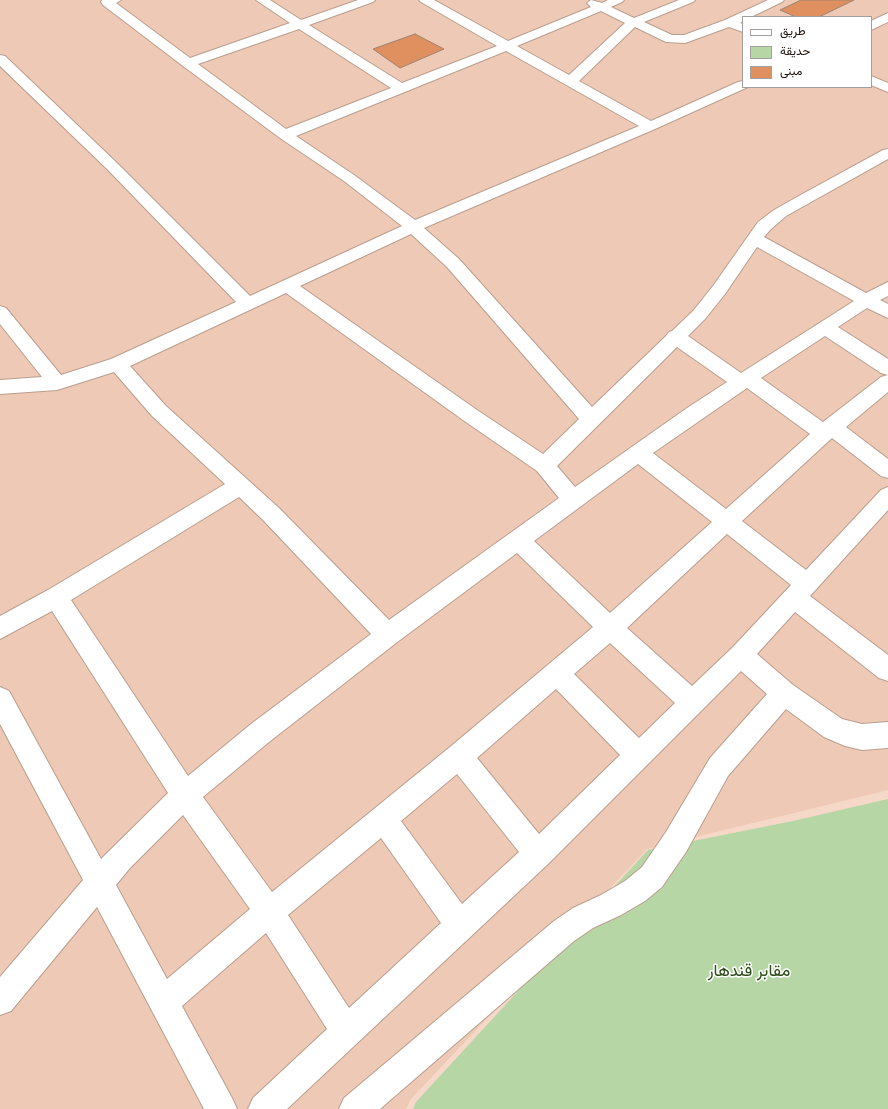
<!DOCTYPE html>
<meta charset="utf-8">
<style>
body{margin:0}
#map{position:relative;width:888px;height:1109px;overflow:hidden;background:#f5d8c7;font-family:"PT Sans",Vazirmatn,sans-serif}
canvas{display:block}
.legend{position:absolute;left:742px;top:16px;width:130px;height:72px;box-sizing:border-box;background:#fff;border:1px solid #a4a09d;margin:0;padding:5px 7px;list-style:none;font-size:12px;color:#1b110b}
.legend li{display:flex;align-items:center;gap:8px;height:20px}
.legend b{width:20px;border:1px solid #a4a09d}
</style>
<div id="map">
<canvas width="888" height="1109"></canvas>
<ul class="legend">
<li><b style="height:5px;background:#fff"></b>طريق</li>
<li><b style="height:11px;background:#b6d6a6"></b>حديقة</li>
<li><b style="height:11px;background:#df905e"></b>مبنى</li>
</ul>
</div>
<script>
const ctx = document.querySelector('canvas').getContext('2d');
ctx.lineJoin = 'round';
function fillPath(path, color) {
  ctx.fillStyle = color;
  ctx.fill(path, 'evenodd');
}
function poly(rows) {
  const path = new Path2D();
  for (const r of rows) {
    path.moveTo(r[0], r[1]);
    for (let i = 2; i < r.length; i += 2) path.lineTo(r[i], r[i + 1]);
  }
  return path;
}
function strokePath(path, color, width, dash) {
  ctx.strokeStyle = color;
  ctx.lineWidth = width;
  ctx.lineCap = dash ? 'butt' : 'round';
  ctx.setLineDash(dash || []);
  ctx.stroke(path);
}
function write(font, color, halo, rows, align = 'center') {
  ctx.font = font + ' "PT Sans",Vazirmatn,sans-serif';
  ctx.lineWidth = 3;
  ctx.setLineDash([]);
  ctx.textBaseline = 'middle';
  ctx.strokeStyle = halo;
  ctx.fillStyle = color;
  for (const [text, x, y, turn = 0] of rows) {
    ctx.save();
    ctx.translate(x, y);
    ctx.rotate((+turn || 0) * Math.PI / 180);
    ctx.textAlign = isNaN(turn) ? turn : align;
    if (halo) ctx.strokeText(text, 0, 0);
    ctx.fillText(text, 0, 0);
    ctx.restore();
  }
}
fillPath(poly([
 [0,0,888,0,888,790,647,849,411,1099,406,1109,0,1109],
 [743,17,871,17,871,87,743,87]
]), '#eecab6');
fillPath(poly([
 [888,799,888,1109,413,1109,416,1102,648,850,793,821]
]), '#b6d6a6');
const building = poly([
 [801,0,854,0,819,17,796,17,780,10,801,0],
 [415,34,444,49,400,68,373,49,415,34]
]);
fillPath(building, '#df905e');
strokePath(building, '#9d8373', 1);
const street = poly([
 [102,0,121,0,116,3,190,58,290,23,256,0,270,0,301,20,358,0,375,0,373,2,309,25,402,83,497,46,421,2,419,0,434,0,508,41,591,7,587,3,591,0,602,3,608,0,624,0,622,2,611,7,634,18,679,0,695,0,693,2,644,22,672,35,684,35,725,20,768,0,784,0,782,2,751,17,743,17,743,21,740,23,743,24,743,32,729,27,685,43,666,42,635,27,579,81,651,121,738,82,743,81,743,87,748,87,655,129,424,228,459,259,592,407,666,336,669,332,672,331,693,311,713,286,758,222,774,210,797,197,883,150,888,149,888,159,786,216,770,230,764,237,866,293,888,282,888,296,880,300,888,304,888,318,867,308,838,327,888,359,888,375,881,373,825,336,761,378,823,422,881,377,888,375,888,392,846,427,888,459,888,478,881,476,832,438,742,521,806,570,881,490,888,487,888,510,810,596,888,655,888,681,879,678,795,612,757,654,793,685,842,719,862,724,888,722,888,748,862,750,845,746,824,737,786,709,728,776,686,852,662,887,645,901,621,915,593,928,574,941,380,1109,339,1109,344,1098,554,921,573,908,601,895,625,881,642,867,666,832,710,758,767,694,741,671,548,864,287,1109,248,1109,253,1098,327,1029,266,933,182,1006,232,1098,237,1109,204,1109,97,907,11,1011,0,1015,0,977,83,880,0,724,0,687,9,691,101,859,168,793,52,611,0,639,0,616,48,590,225,484,152,416,114,372,57,390,0,394,0,380,42,377,0,324,0,306,6,308,61,375,111,359,236,302,108,170,0,66,0,55,5,56,118,164,250,296,402,226,344,181,280,138,183,66,103,5,101,2,102,0],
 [601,11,625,23,569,75,517,46,601,11],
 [299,29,391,88,286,129,198,64,299,29],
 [506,51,639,126,415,220,354,175,296,136,506,51],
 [411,234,447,267,579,419,543,454,477,410,300,286,411,234],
 [757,247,854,301,741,373,688,336,705,319,725,294,757,247],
 [286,293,463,420,537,471,559,498,389,620,279,508,166,406,130,366,286,293],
 [677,347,727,382,687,408,575,487,557,466,677,347],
 [747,388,810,434,726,509,653,453,747,388],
 [638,464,712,522,610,613,534,541,638,464],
 [239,497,263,520,371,634,251,724,188,776,71,600,239,497],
 [727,534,791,585,733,647,692,686,627,628,727,534],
 [517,553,593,627,450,747,272,892,203,797,269,742,396,643,517,553],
 [610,643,675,703,639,738,574,674,610,643],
 [556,689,620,755,539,834,477,758,556,689],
 [457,774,519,852,462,904,401,821,457,774],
 [183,815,250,909,167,979,116,885,130,868,183,815],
 [381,838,441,923,349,1008,288,915,381,838],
 [888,13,888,22,871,30,871,21,888,13],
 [871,76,888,83,888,92,871,85,871,76]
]);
strokePath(street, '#ba9e8e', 2);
fillPath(street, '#fff');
write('17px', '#2b4b17', '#fff', [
 ["مقابر قندهار",749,971]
]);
</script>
